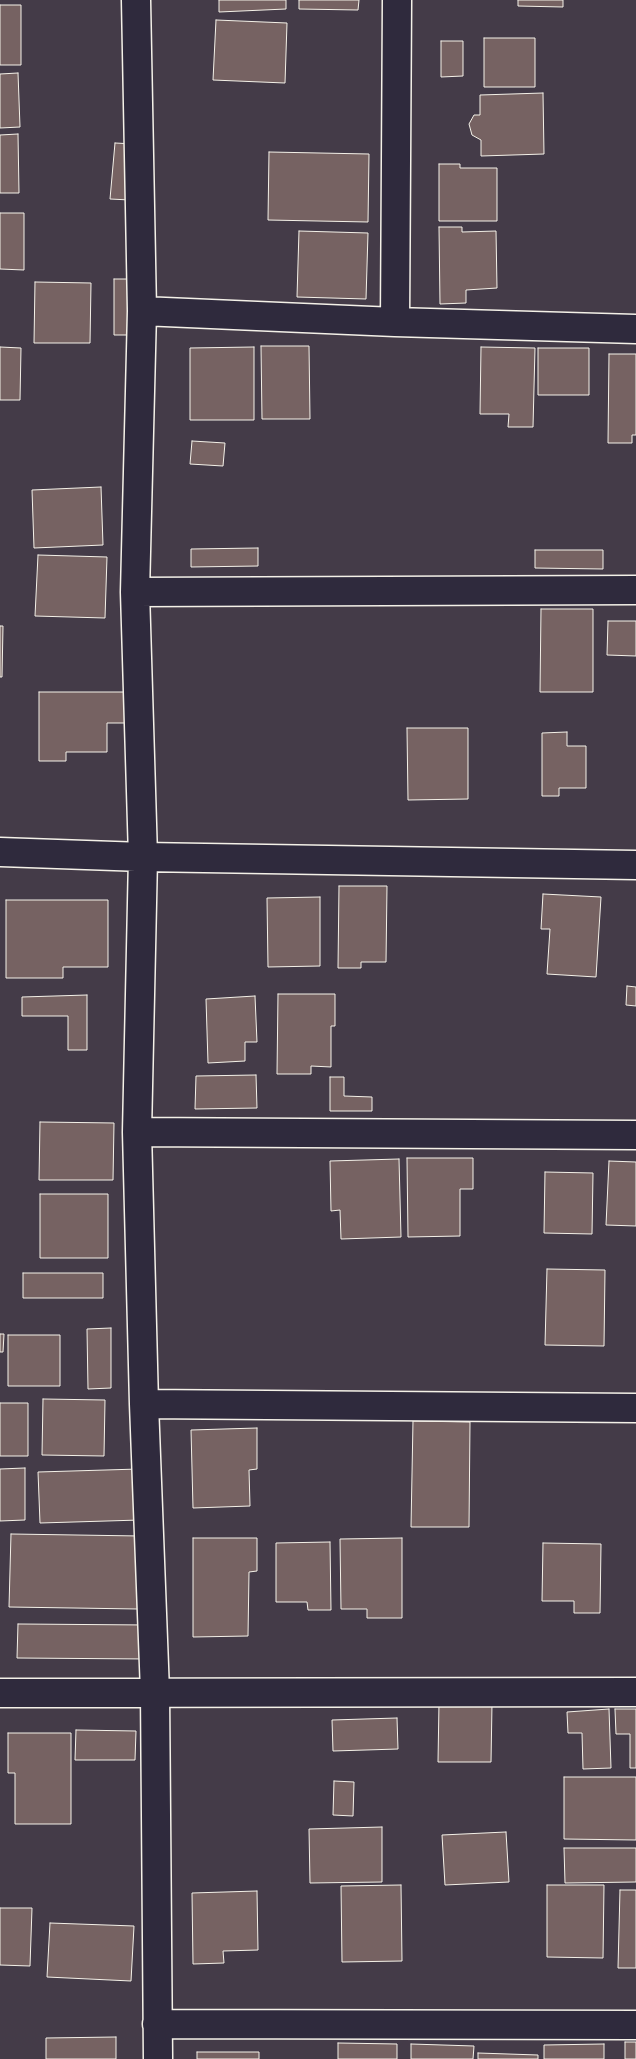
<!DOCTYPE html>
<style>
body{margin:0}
canvas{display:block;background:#443b48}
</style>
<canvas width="636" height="2059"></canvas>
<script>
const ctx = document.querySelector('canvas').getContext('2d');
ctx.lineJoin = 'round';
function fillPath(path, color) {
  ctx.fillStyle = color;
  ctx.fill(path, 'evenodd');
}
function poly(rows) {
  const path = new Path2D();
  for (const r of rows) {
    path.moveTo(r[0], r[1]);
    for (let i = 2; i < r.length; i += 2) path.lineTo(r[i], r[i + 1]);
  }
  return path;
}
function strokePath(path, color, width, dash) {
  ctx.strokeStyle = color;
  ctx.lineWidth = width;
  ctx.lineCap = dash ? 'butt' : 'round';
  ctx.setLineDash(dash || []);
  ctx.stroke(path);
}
const building = poly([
 [219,0,286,0,286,9,219,12,219,0],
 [299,0,359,0,358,10,299,9,299,0],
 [518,0,563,0,563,7,518,6,518,0],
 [0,5,21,5,21,65,0,65,0,5],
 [216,20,287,23,285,83,213,80,216,20],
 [484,38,535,38,535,87,484,87,484,38],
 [441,41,463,41,463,76,441,77,441,41],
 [18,73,20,127,0,128,0,74,18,73],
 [543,93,544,154,481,156,481,140,472,135,469,124,474,115,480,115,480,95,543,93],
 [18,134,19,193,0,193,0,135,18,134],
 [115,143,134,144,130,200,110,199,115,143],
 [269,152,369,154,368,222,268,220,269,152],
 [439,164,460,164,460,168,497,168,497,221,439,221,439,164],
 [0,213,24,213,24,270,0,269,0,213],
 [439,227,462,227,462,232,496,231,497,288,466,290,466,303,440,304,439,227],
 [299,231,368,233,366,299,297,297,299,231],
 [114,279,134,279,134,335,114,335,114,279],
 [35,282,91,283,90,343,34,343,35,282],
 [261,346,309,346,310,419,262,419,261,346],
 [0,347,21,348,20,400,0,400,0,347],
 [254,347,254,420,190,420,190,348,254,347],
 [481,347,535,348,533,427,508,427,509,414,480,414,481,347],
 [538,348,589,348,589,395,538,395,538,348],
 [609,354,636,354,636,435,632,435,632,443,608,443,609,354],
 [192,441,225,443,223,466,190,464,192,441],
 [101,487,103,545,34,548,32,490,101,487],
 [258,548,258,566,191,567,191,549,258,548],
 [535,550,603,550,603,569,535,568,535,550],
 [38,555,107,557,105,618,35,616,38,555],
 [541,609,593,609,593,692,540,692,541,609],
 [608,621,636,621,636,656,607,655,608,621],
 [0,626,3,626,2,677,0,677,0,626],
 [39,692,137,692,137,723,107,723,107,752,66,752,66,761,39,761,39,692],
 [407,728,468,728,468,799,408,800,407,728],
 [567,732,567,746,586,746,586,788,559,788,559,796,542,796,542,733,567,732],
 [339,886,387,886,386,962,361,962,361,968,338,968,339,886],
 [543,894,601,897,596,977,547,974,550,929,541,929,543,894],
 [320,897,320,966,268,967,267,898,320,897],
 [6,900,108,900,108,967,63,967,63,978,6,978,6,900],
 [627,986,636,987,636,1006,626,1005,627,986],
 [278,994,335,994,335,1026,331,1026,331,1067,311,1066,311,1074,277,1074,278,994],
 [87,995,87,1050,68,1050,68,1016,22,1016,22,997,87,995],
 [255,996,257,1042,245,1042,245,1061,208,1063,206,999,255,996],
 [256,1075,257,1108,195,1109,196,1076,256,1075],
 [330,1077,344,1077,344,1096,372,1097,372,1111,330,1111,330,1077],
 [40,1122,114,1123,113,1180,39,1180,40,1122],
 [407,1158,473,1158,473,1189,460,1189,460,1236,408,1237,407,1158],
 [399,1159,401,1237,341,1239,340,1210,331,1211,330,1161,399,1159],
 [609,1161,636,1162,636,1226,606,1225,609,1161],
 [545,1172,593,1173,592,1234,544,1233,545,1172],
 [40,1194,108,1194,108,1258,40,1258,40,1194],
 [547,1269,605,1270,604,1346,545,1345,547,1269],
 [23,1273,103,1273,103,1298,23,1298,23,1273],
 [111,1328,111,1388,88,1389,87,1329,111,1328],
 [0,1334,4,1334,3,1352,0,1352,0,1334],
 [8,1335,60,1335,60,1386,8,1386,8,1335],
 [43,1399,105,1400,104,1456,42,1455,43,1399],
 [0,1403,28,1403,28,1456,0,1456,0,1403],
 [413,1421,470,1422,469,1527,411,1527,413,1421],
 [257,1428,257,1469,249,1470,250,1506,193,1508,191,1430,257,1428],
 [25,1468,25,1520,0,1521,0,1469,25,1468],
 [139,1469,140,1520,40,1523,38,1472,139,1469],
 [11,1534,140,1536,138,1609,9,1607,11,1534],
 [193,1538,257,1538,257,1571,249,1572,248,1636,193,1637,193,1538],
 [402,1538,402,1618,367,1618,367,1609,341,1609,340,1539,402,1538],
 [330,1542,331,1610,308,1610,307,1602,276,1602,276,1543,330,1542],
 [543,1543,601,1544,600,1613,574,1613,574,1601,542,1601,543,1543],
 [18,1624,148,1625,148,1659,17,1658,18,1624],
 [439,1703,492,1704,491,1762,438,1762,439,1703],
 [609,1709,611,1768,583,1769,582,1733,568,1733,567,1712,609,1709],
 [615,1709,636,1709,636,1768,630,1768,630,1734,616,1734,615,1709],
 [397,1718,398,1749,333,1751,332,1720,397,1718],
 [76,1730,136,1731,135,1760,75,1760,76,1730],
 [8,1733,71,1733,71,1824,15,1824,15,1773,8,1773,8,1733],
 [564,1777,636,1777,636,1840,564,1839,564,1777],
 [334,1781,354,1782,353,1816,333,1815,334,1781],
 [382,1827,382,1882,310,1883,309,1829,382,1827],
 [506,1832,509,1882,445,1885,442,1835,506,1832],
 [564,1848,636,1848,636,1882,565,1883,564,1848],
 [401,1885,402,1961,342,1962,341,1886,401,1885],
 [547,1885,604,1885,603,1958,547,1957,547,1885],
 [620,1890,636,1890,636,1968,618,1968,620,1890],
 [257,1891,258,1950,223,1951,224,1963,193,1964,192,1893,257,1891],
 [0,1908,32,1908,30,1966,0,1965,0,1908],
 [50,1923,134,1926,131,1981,47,1977,50,1923],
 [116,2037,116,2059,46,2059,46,2038,116,2037],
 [625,2042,636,2042,636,2059,625,2059,625,2042],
 [338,2043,397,2044,397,2059,338,2059,338,2043],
 [411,2044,474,2046,473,2059,411,2059,411,2044],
 [604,2044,604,2059,544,2059,544,2045,604,2044],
 [197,2052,259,2052,259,2059,197,2059,197,2052],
 [478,2053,538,2055,538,2059,478,2059,478,2053]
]);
fillPath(building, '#766262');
strokePath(building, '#f4f1e8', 1);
const minor = poly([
 [136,0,142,311,135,592,143,857,137,1132,144,1404,155,1692,158,2059],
 [142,311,395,322,636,329],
 [395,322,397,0],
 [135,592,636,590],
 [0,852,143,857,636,865],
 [137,1132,636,1135],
 [144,1404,636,1408],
 [0,1693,636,1692],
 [157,2024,636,2025]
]);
strokePath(minor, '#f4f1e8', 31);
strokePath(minor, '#2f2a3d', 28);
</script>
